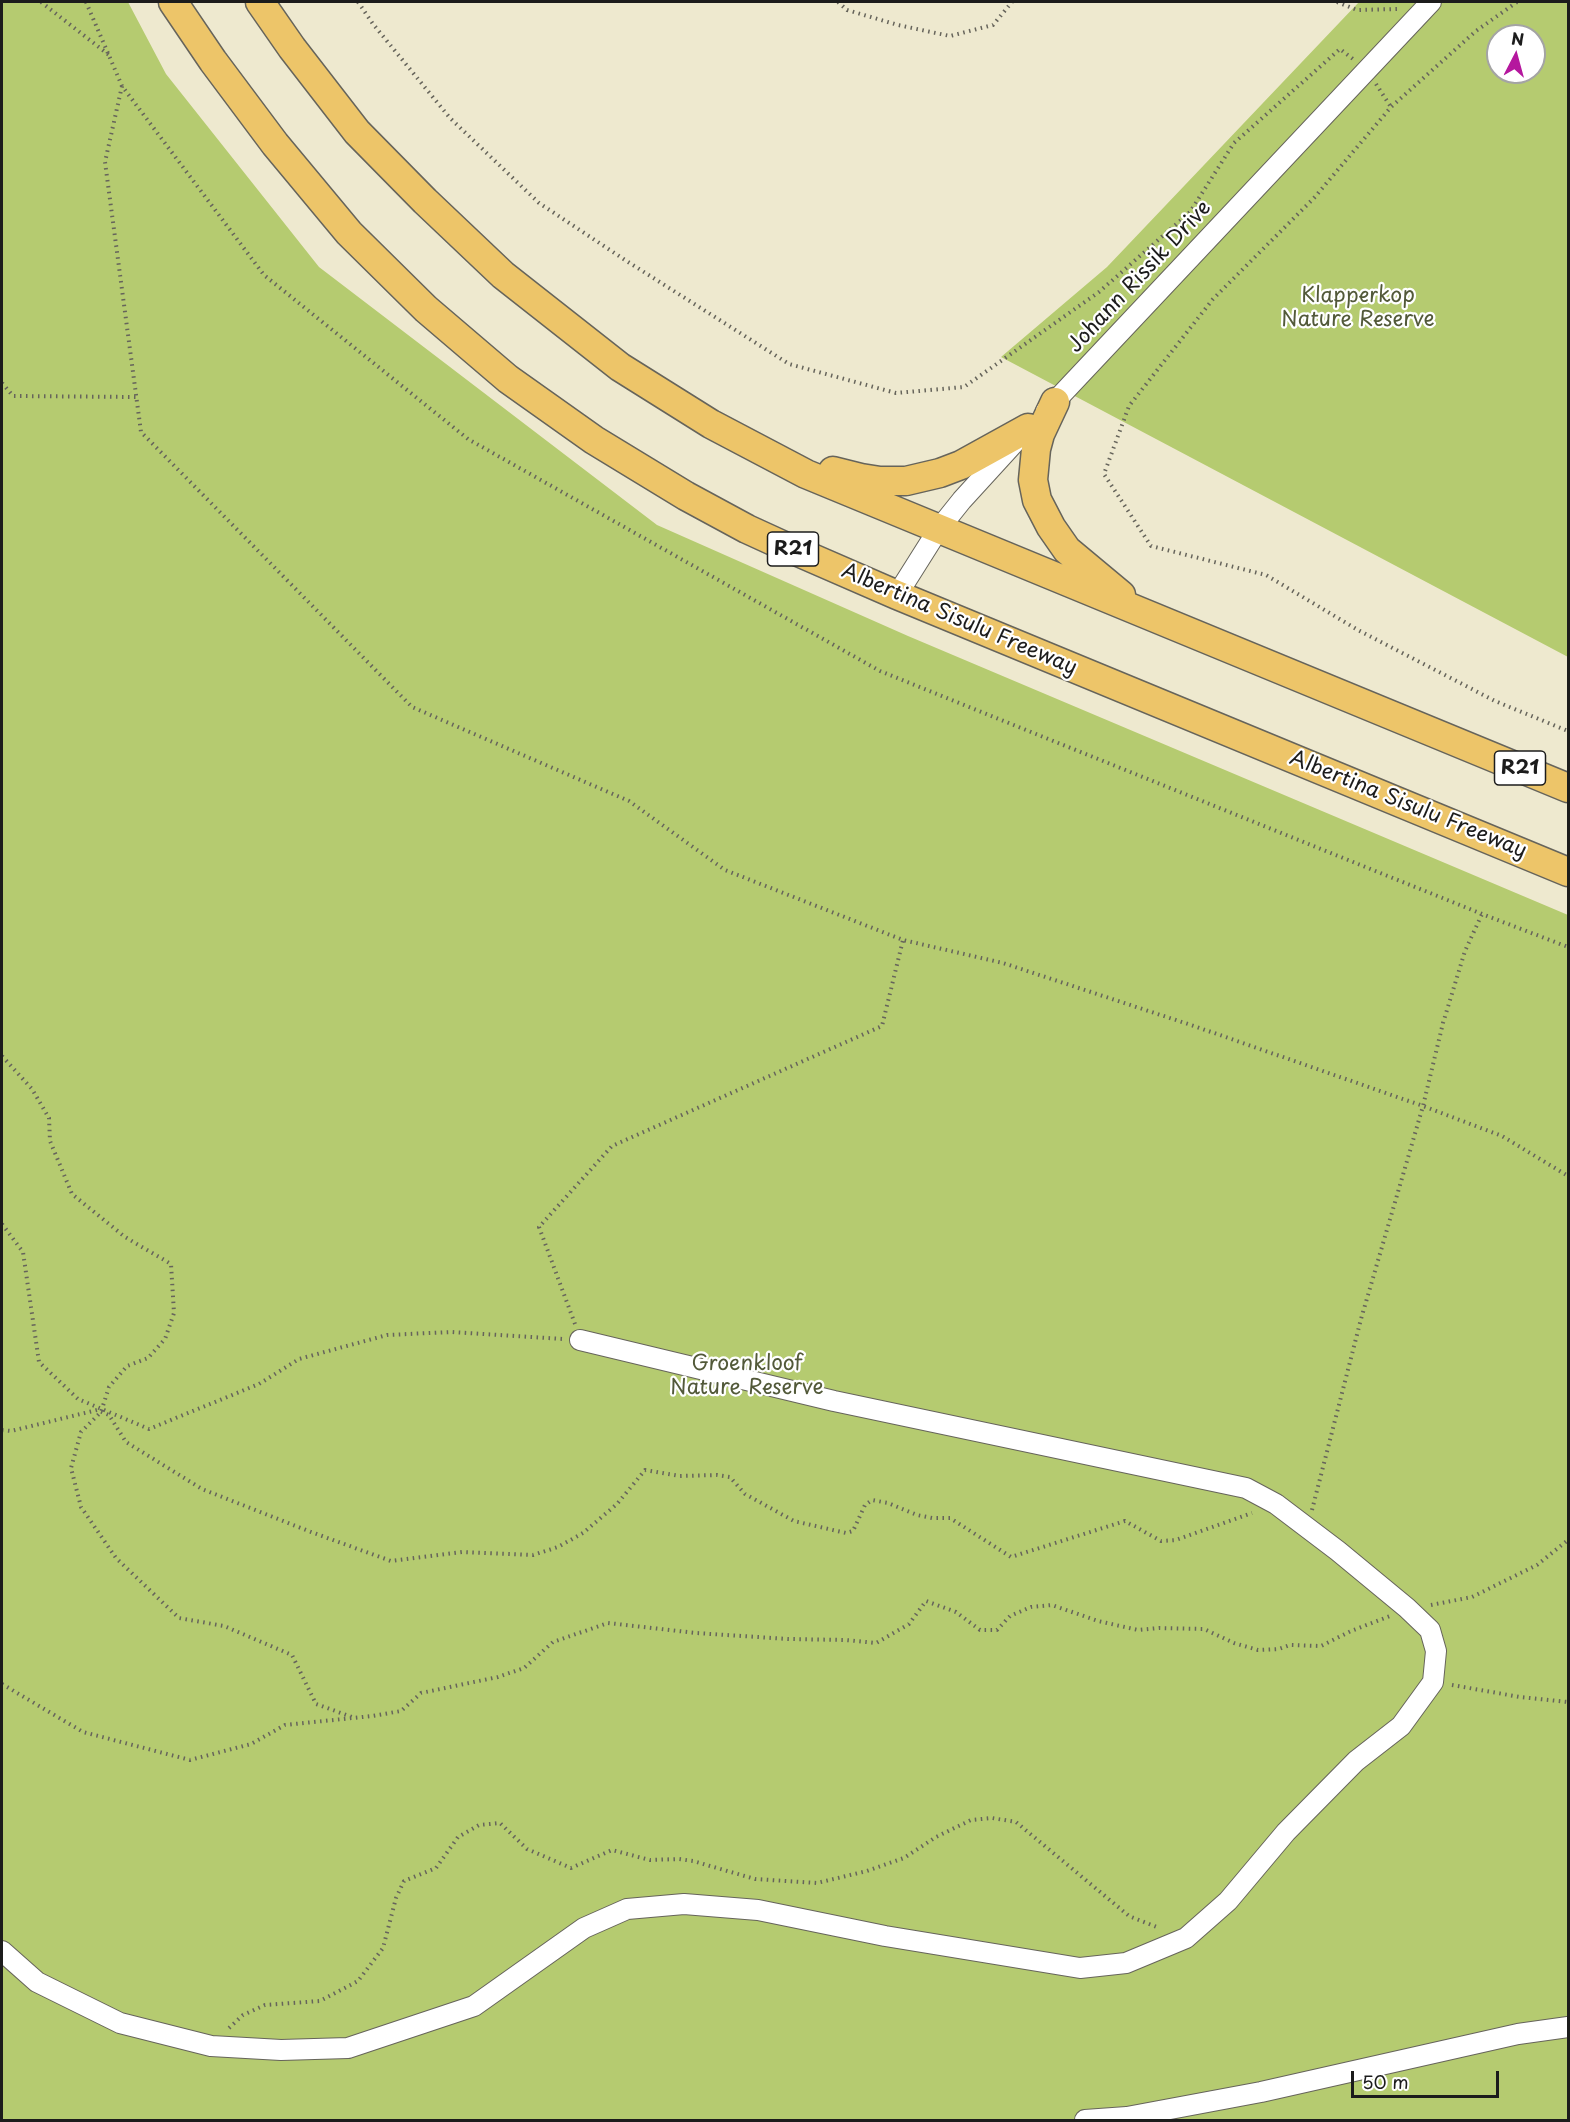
<!DOCTYPE html>
<style>
body{margin:0}
#map{position:relative;width:1570px;height:2122px;overflow:hidden;background:#eee9cf;font-family:"Playpen Sans",sans-serif}
canvas{display:block}
.frame{position:absolute;inset:0;border:3px solid #1c1c1c;pointer-events:none}
.north{position:absolute;left:1486px;top:24px;width:60px;height:60px;box-sizing:border-box;background:#fff;border:2px solid #a4a4a4;border-radius:50%;rotate:6deg;font-size:16px;font-weight:700;line-height:24px;text-align:center;color:#1c1c1c}
.north::after{content:'';display:block;margin:auto;width:21px;height:27px;background:#b5179e;clip-path:polygon(50% 0,100% 100%,50% 72%,0 100%)}
.scale{position:absolute;left:1351px;top:2071px;width:148px;height:27px;box-sizing:border-box;border:3px solid #1c1c1c;border-top:0;padding-left:8px;font-size:18px;line-height:21px;white-space:nowrap;color:#1c1c1c;-webkit-text-stroke:4px #fff;paint-order:stroke}
</style>
<div id="map">
<canvas width="1570" height="2122"></canvas>
<div class="frame"></div>
<div class="north">N</div>
<div class="scale">50 m</div>
</div>
<script>
const ctx = document.querySelector('canvas').getContext('2d');
ctx.lineJoin = 'round';
function fillPath(path, color) {
  ctx.fillStyle = color;
  ctx.fill(path, 'evenodd');
}
function poly(rows) {
  const path = new Path2D();
  for (const r of rows) {
    path.moveTo(r[0], r[1]);
    for (let i = 2; i < r.length; i += 2) path.lineTo(r[i], r[i + 1]);
  }
  return path;
}
function strokePath(path, color, width, dash) {
  ctx.strokeStyle = color;
  ctx.lineWidth = width;
  ctx.lineCap = dash ? 'butt' : 'round';
  ctx.setLineDash(dash || []);
  ctx.stroke(path);
}
function write(font, color, halo, rows, align = 'center') {
  ctx.font = font + ' "Playpen Sans",sans-serif';
  ctx.lineWidth = 4.5;
  ctx.setLineDash([]);
  ctx.textBaseline = 'middle';
  ctx.strokeStyle = halo;
  ctx.fillStyle = color;
  for (const [text, x, y, turn = 0] of rows) {
    ctx.save();
    ctx.translate(x, y);
    ctx.rotate((+turn || 0) * Math.PI / 180);
    ctx.textAlign = isNaN(turn) ? turn : align;
    if (halo) ctx.strokeText(text, 0, 0);
    ctx.fillText(text, 0, 0);
    ctx.restore();
  }
}
fillPath(poly([
 [2,2,128,2,166,74,319,267,657,525,908,636,1568,915,1568,2120,2,2120],
 [1359,2,1568,2,1568,657,1001,357,1107,267],
 [1498,36,1534,36,1534,72,1498,72]
]), '#b5cb70');
const minor = poly([
 [1046,411,1431,2],
 [897,595,938,530,962,500,1015,442],
 [2,1951,37,1982,120,2023,211,2046,281,2050,348,2048,474,2006,584,1928,627,1909,684,1904,758,1910,885,1936,1080,1968,1126,1963,1186,1938,1228,1901,1286,1832,1356,1761,1401,1726,1433,1682,1436,1651,1430,1630,1407,1608,1338,1551,1276,1504,1246,1488,834,1401,580,1340],
 [1085,2120,1127,2117,1261,2092,1518,2034,1568,2027]
]);
const highway = poly([
 [173,2,213,61,275,144,349,233,426,309,508,379,594,440,686,496,747,529,782,545,897,595,1568,872],
 [260,2,292,48,357,132,425,201,503,275,620,367,711,424,806,474,1568,788],
 [1055,402,1040,434,1036,449,1033,480,1037,500,1051,527,1067,550,1121,595],
 [833,471,861,478,880,481,906,481,940,473,961,465,1028,428]
]);
strokePath(minor, '#66645b', 22);
strokePath(highway, '#66645b', 31);
strokePath(poly([
 [41,2,109,55],
 [86,2,122,86,264,275,468,439,880,671,1482,914,1568,947],
 [358,2,373,24,450,118,539,203,625,260,789,364,896,393,964,387,1099,292,1190,212,1234,143,1340,49,1353,59],
 [838,2,847,10,898,25,950,36,993,25,1012,2],
 [1337,2,1357,10,1397,9],
 [1517,2,1476,31,1391,107,1314,198,1213,299,1129,406,1104,474,1151,546,1266,575,1358,630,1495,701,1568,731],
 [1376,84,1391,107],
 [122,86,105,162,141,432,412,707,629,801,725,870,903,940,1003,963,1194,1026,1423,1106,1502,1136,1568,1176],
 [2,383,13,396,136,397],
 [2,1056,32,1089,49,1118,50,1141,72,1194,125,1237,171,1264,174,1313,165,1339,148,1358,127,1366,109,1387,101,1412,81,1432,71,1468,81,1507,116,1558,179,1618,224,1626,292,1655,316,1704,352,1717],
 [2,1224,23,1252,39,1362,78,1399,149,1429,259,1384,299,1359,387,1335,451,1332,563,1339],
 [575,1324,539,1227,612,1146,882,1026,903,940],
 [2,1430,11,1431,97,1410,109,1415,126,1442,202,1489,311,1532,391,1561,462,1552,533,1555,558,1547,583,1533,617,1504,645,1470,680,1476,717,1475,730,1477,745,1494,794,1521,846,1533,853,1531,865,1505,872,1500,888,1503,917,1515,932,1518,950,1518,1011,1557,1125,1521,1161,1541,1176,1540,1252,1513],
 [1312,1510,1361,1319,1423,1106,1443,1023,1465,951,1482,914],
 [1431,1605,1472,1597,1537,1565,1568,1540],
 [2,1684,83,1732,190,1760,251,1744,285,1725,372,1716,401,1711,421,1693,498,1677,524,1668,553,1642,608,1623,696,1633,788,1639,846,1640,876,1643,909,1624,926,1601,956,1612,980,1630,997,1630,1010,1616,1031,1607,1052,1605,1098,1621,1138,1630,1159,1628,1204,1629,1234,1643,1258,1650,1279,1649,1290,1645,1321,1646,1351,1631,1390,1616],
 [1452,1685,1520,1697,1568,1702],
 [229,2028,243,2015,265,2005,320,2001,358,1981,383,1948,396,1898,404,1881,436,1868,458,1837,479,1825,500,1823,527,1849,571,1868,612,1850,650,1860,679,1859,693,1861,755,1879,817,1883,867,1871,904,1858,936,1837,971,1820,992,1818,1016,1822,1129,1916,1159,1928]
]), '#66645b', 4, [1.5, 4.5]);
strokePath(minor, '#fff', 20);
strokePath(highway, '#edc569', 28);
for (const [x, y, w] of [
 [793,549,51],
 [1520,768,51]
]) {
  const box = new Path2D();
  box.roundRect(x - w / 2, y - 17, w, 34, 4.5);
  ctx.fillStyle = '#fff';
  ctx.fill(box);
  strokePath(box, '#1c1c1c', 1.5);
}
write('bold 20px', '#1c1c1c', null, [
 ["R21",793,549],
 ["R21",1520,768]
]);
write('21px', '#1c1c1c', '#fff', [
 ["Johann Rissik Drive",1140,277,-47],
 ["Albertina Sisulu Freeway",959,620,23],
 ["Albertina Sisulu Freeway",1408,805,22]
]);
write('21px', '#525939', '#fff', [
 ["Klapperkop",1358,296],
 ["Nature Reserve",1358,320],
 ["Groenkloof",747,1364],
 ["Nature Reserve",747,1388]
]);
</script>
